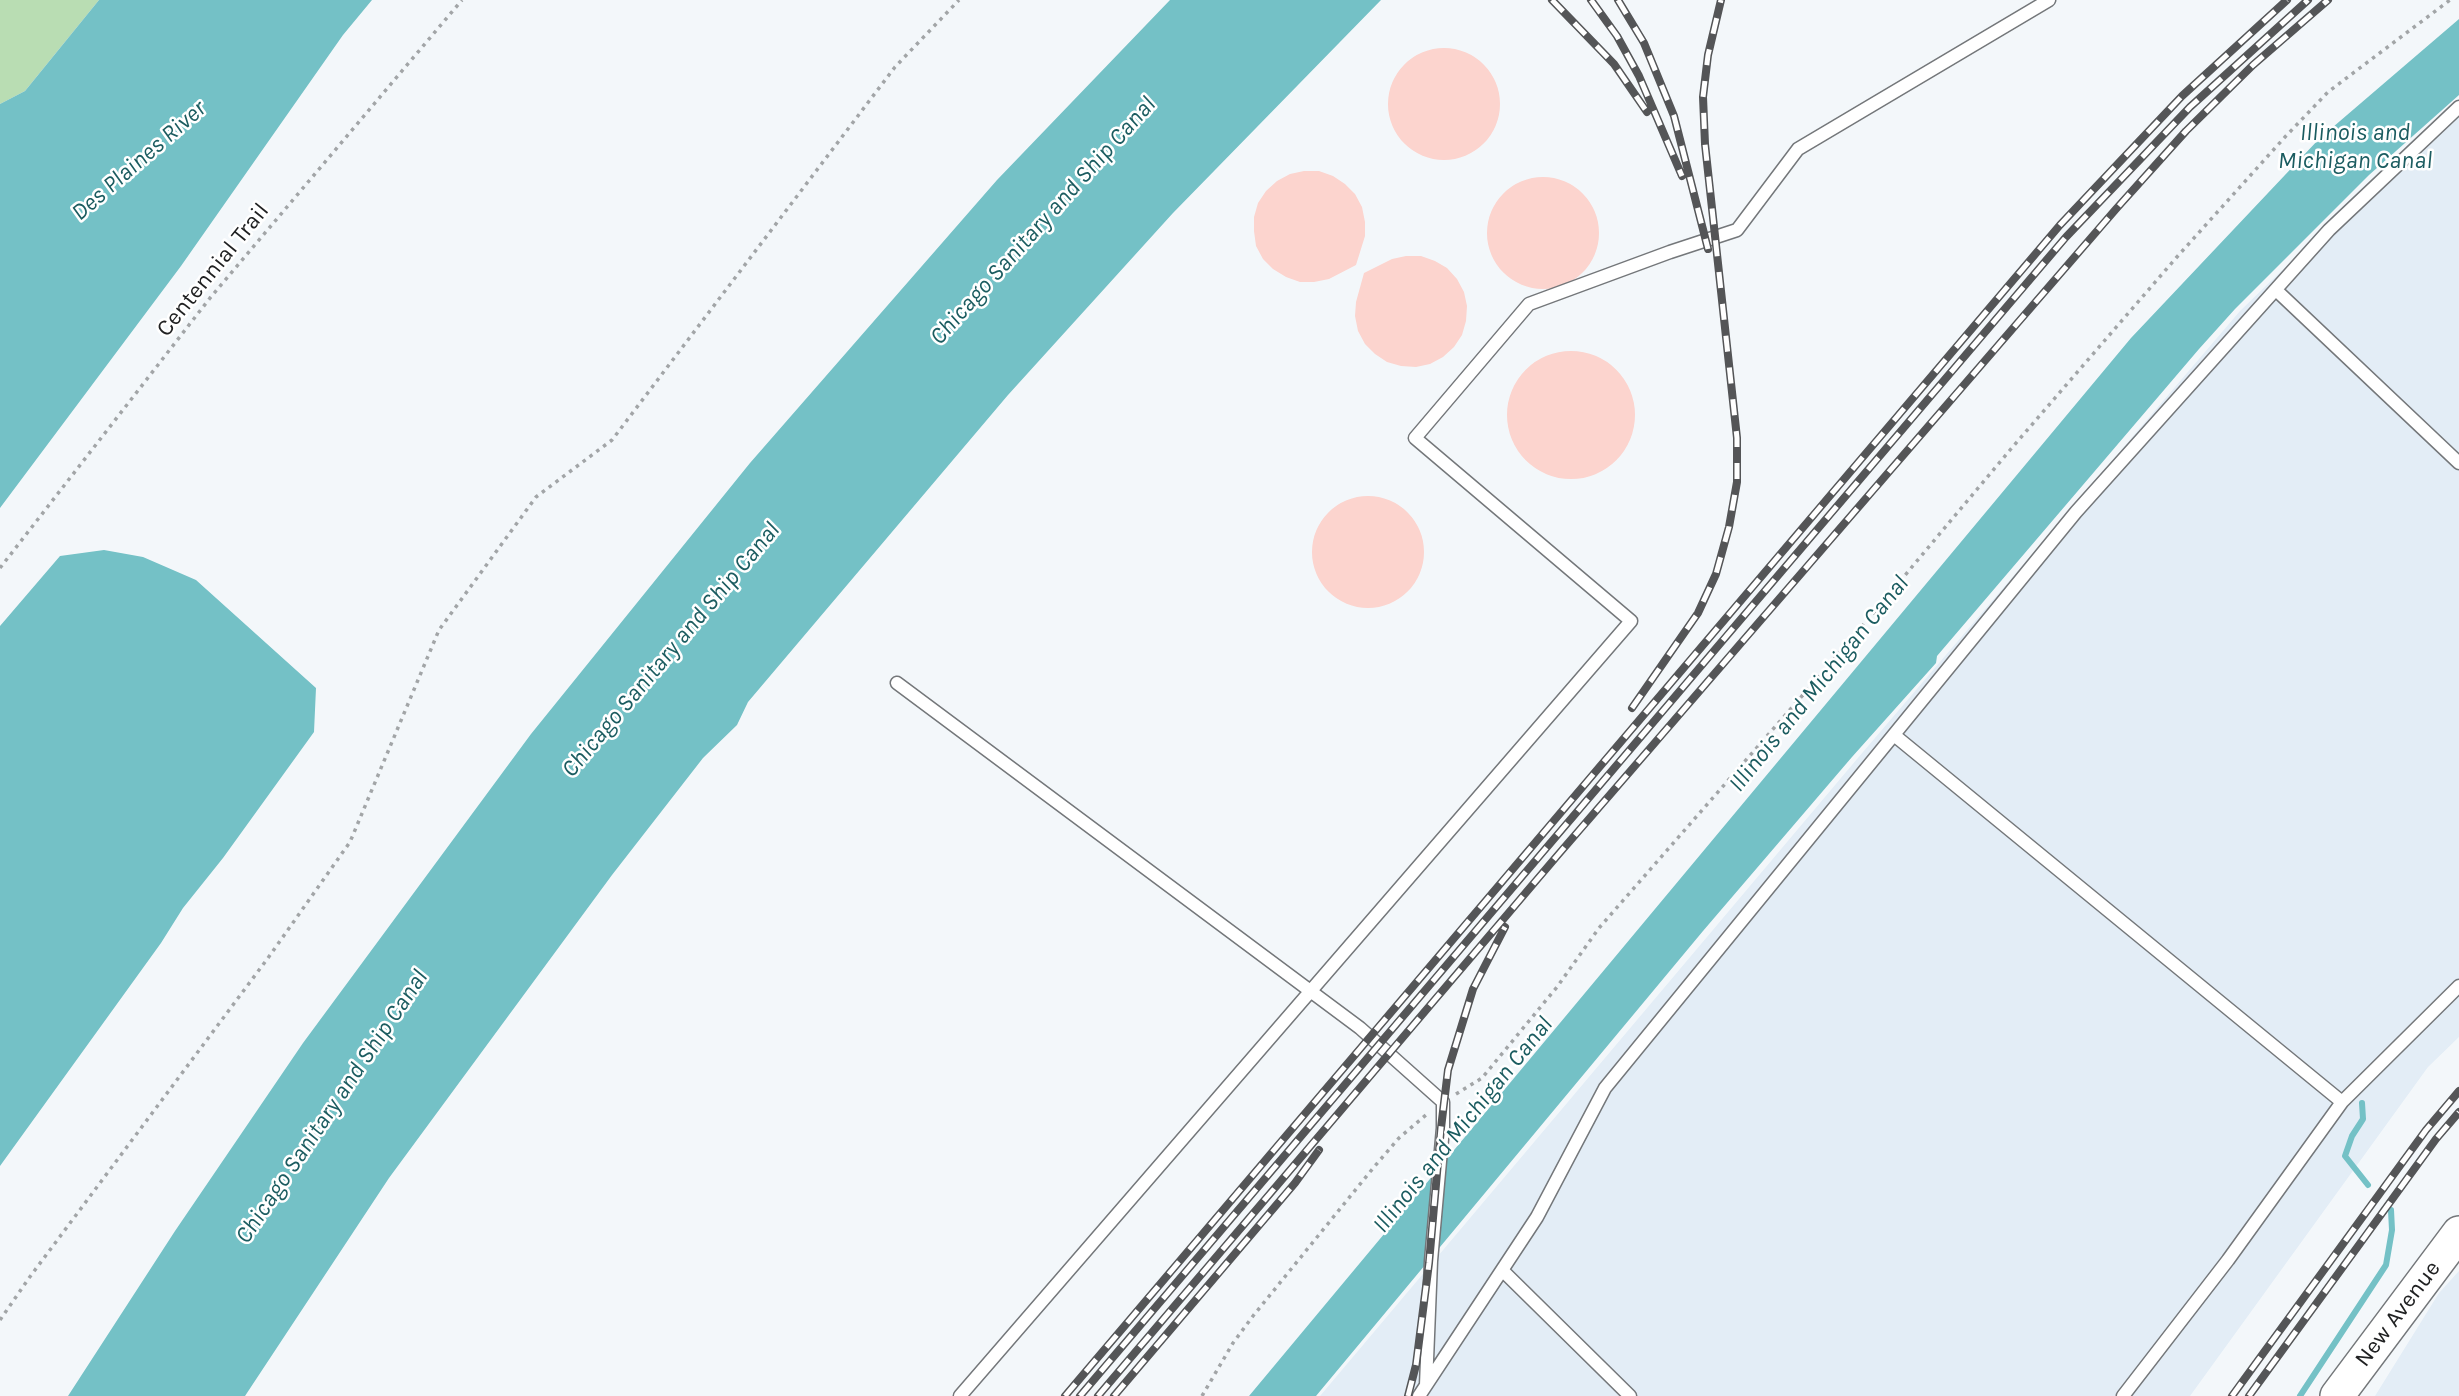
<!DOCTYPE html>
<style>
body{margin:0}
canvas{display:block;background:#f3f7fa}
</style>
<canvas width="2459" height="1396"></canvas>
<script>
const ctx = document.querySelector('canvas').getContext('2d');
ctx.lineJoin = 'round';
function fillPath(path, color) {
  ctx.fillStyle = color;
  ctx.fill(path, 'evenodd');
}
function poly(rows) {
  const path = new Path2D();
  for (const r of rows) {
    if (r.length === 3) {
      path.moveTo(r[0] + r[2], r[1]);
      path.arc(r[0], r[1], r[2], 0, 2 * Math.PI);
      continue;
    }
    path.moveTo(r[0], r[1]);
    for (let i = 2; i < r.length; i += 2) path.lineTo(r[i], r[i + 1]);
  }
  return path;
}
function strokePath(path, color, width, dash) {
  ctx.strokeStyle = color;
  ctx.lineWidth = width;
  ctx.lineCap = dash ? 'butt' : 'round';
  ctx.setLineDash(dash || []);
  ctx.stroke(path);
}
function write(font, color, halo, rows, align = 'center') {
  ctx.font = font + ' Karla,sans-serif';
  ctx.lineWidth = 5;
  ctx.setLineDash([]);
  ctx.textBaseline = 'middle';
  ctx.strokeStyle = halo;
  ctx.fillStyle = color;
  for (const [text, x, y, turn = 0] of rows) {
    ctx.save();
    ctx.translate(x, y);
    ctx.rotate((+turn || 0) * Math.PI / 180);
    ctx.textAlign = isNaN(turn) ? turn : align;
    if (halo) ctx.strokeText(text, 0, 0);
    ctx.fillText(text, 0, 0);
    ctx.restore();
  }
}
fillPath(poly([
 [2459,99,2459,1037,2428,1067,2190,1396,1320,1396,1857,759,2240,311],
 [2459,1271,2459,1396,2375,1396,2439,1293]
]), '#e3edf6');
fillPath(poly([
 [0,0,99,0,25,91,0,104]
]), '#b9ddb3');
fillPath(poly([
 [99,0,372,0,343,35,181,266,0,508,0,104,25,91],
 [1170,0,1381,0,1173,213,1008,395,748,702,737,725,703,758,612,875,389,1178,245,1396,68,1396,175,1231,303,1043,531,734,750,463,997,180],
 [2459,19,2459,95,2369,175,2235,309,2199,349,1937,656,1936,663,1852,757,1703,931,1316,1396,1249,1396,2131,338,2319,139],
 [104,550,143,557,196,580,316,688,314,732,223,858,183,908,161,943,0,1166,0,626,60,556]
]), '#74c1c6');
strokePath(poly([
 [2362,1103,2363,1119,2352,1136,2345,1156,2368,1185],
 [2300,1396,2386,1265,2392,1230,2391,1210]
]), '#74c1c6', 6);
fillPath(poly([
 [1444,104,56],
 [1304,171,1319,171,1333,176,1345,184,1355,194,1362,207,1365,222,1365,236,1356,265,1329,279,1314,282,1300,282,1286,277,1273,269,1263,259,1256,246,1254,231,1254,217,1258,203,1266,191,1277,181,1290,174],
 [1543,233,56],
 [1406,256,1421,256,1435,261,1447,268,1457,279,1464,292,1467,306,1466,321,1462,335,1454,347,1443,357,1430,364,1416,367,1401,366,1387,362,1375,354,1365,344,1358,331,1355,316,1356,302,1364,273,1392,259],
 [1571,415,64],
 [1368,552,56]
]), '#fcd4ce');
const lane = poly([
 [2276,290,2459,463],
 [897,683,1360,1028,1443,1102,1443,1128,1431,1261,1426,1385],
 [1894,735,2342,1102],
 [1502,1270,1630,1396],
 [960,1396,1631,621,1415,438,1529,304,1670,252,1737,230,1798,149,2049,0],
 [1419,1396,1537,1217,1605,1088,2076,512,2329,230,2459,107],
 [2123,1396,2228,1260,2342,1102,2459,986]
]);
const secondary = poly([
 [2337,1396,2459,1233]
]);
strokePath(lane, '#74777a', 15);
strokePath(secondary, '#74777a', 36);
strokePath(poly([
 [0,568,210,298,462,0],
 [1456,1094,1482,1078,1557,987,1599,928,1844,648,2010,450,2176,258,2285,137,2328,92,2450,0],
 [0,1320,29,1278,268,958,350,842,439,630,536,497,612,440,895,67,959,0],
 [1202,1396,1233,1343,1253,1316,1374,1167,1399,1138,1427,1114]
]), '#a2a5a7', 3.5, [3.5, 5]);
strokePath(lane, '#fff', 12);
strokePath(secondary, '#fff', 33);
const rail = poly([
 [1552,0,1614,64,1647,112],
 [1591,0,1617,36,1639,76,1682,176],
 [1618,0,1644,43,1674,116,1708,249],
 [1632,708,1698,613,1716,574,1729,527,1737,482,1737,438,1705,144,1703,97,1708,55,1721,0],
 [1065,1396,2060,225,2182,96,2287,0],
 [1080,1396,2066,237,2190,107,2308,0],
 [1098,1396,1557,856,2116,209,2186,131,2253,65,2328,0],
 [1114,1396,1295,1183,1319,1150],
 [1408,1396,1416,1365,1429,1263,1441,1128,1448,1070,1473,989,1505,927],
 [2232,1396,2426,1130,2459,1091],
 [2249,1396,2436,1139,2459,1112]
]);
strokePath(rail, '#545557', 8);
strokePath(rail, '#fff', 5, [16]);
write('23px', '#202122', '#fff', [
 ["Centennial Trail",213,270,-51],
 ["New Avenue",2398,1314,-53]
]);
write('italic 24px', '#1b5c60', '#fff', [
 ["Illinois and",2355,133],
 ["Michigan Canal",2355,161],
 ["Des Plaines River",139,161,-41],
 ["Chicago Sanitary and Ship Canal",1043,221,-48],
 ["Chicago Sanitary and Ship Canal",671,650,-50],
 ["Illinois and Michigan Canal",1819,684,-51],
 ["Chicago Sanitary and Ship Canal",332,1107,-56],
 ["Illinois and Michigan Canal",1463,1125,-51]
]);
</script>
